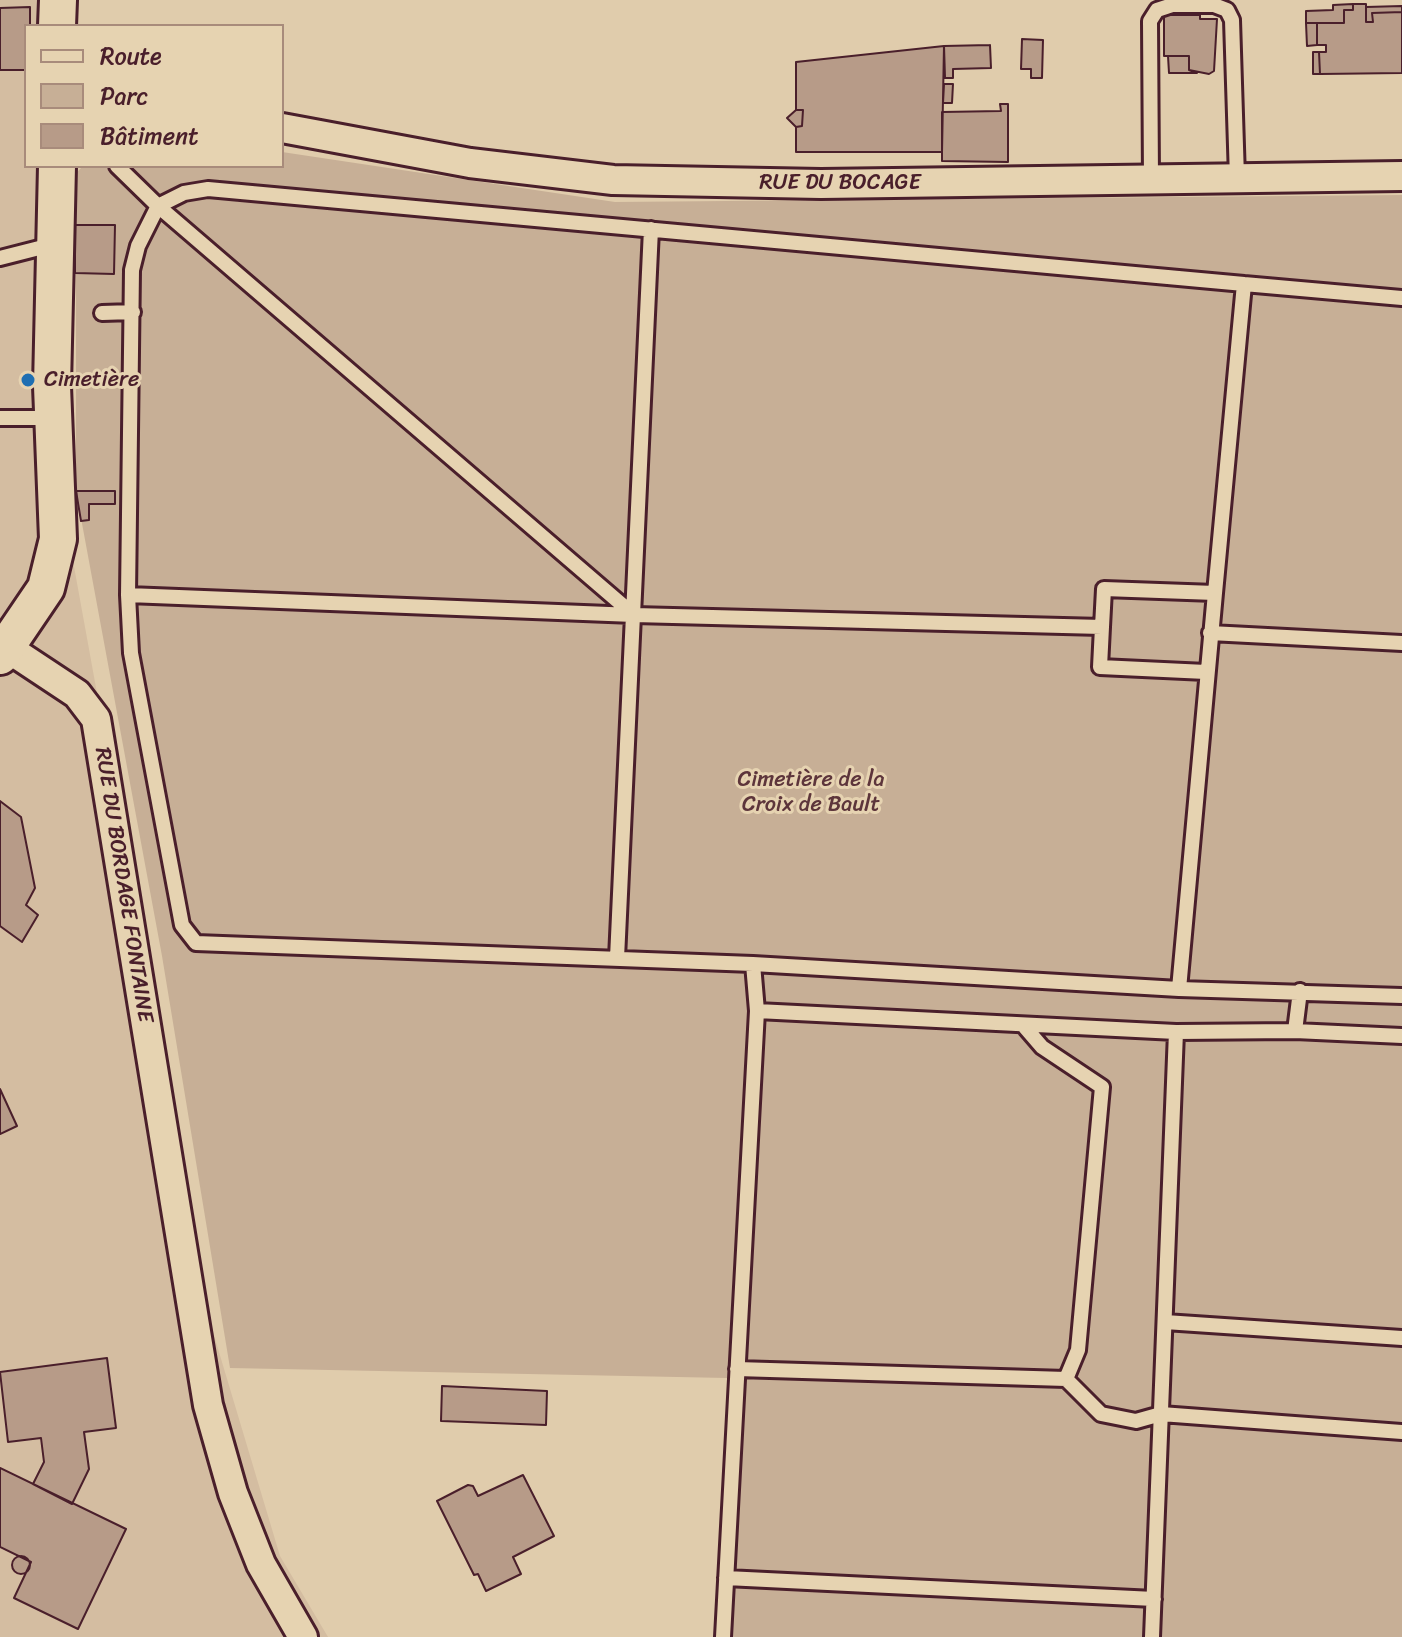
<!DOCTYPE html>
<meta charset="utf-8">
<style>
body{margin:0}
#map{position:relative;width:1402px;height:1637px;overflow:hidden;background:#e0ccac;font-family:Sriracha,sans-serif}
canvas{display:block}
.legend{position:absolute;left:24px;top:24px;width:260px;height:144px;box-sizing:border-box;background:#e6d3b1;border:2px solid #a88b7b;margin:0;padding:10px 14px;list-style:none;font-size:24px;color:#4a1f2b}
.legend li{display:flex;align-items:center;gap:16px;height:40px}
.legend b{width:40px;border:2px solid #a88b7b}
</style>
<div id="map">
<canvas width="1402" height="1637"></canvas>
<ul class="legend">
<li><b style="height:10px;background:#e6d3b1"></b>Route</li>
<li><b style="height:22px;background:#c7af96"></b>Parc</li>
<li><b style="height:22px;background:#b79b88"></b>Bâtiment</li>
</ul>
</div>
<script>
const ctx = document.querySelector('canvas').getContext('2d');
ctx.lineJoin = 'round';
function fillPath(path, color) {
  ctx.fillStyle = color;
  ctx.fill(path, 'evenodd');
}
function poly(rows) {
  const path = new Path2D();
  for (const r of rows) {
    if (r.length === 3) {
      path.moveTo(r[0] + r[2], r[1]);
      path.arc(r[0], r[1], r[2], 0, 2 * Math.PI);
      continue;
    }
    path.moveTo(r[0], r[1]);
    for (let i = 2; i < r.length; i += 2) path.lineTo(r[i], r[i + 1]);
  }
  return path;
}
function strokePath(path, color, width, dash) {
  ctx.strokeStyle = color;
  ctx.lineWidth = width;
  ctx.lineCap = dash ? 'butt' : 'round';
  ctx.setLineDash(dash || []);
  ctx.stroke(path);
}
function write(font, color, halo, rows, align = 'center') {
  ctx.font = font + ' Sriracha,sans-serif';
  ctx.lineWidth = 6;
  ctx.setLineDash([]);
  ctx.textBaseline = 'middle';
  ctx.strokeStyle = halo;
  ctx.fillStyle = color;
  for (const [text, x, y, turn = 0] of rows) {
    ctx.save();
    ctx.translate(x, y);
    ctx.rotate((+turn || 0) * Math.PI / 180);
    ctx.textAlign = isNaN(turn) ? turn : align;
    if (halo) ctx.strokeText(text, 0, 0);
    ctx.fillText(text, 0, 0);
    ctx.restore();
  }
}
fillPath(poly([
 [0,0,63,0,62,26,26,26,26,166,61,166,71,550,213,1332,280,1556,328,1637,0,1637]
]), '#d4bda1');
fillPath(poly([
 [282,152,615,202,1402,195,1402,1637,723,1637,727,1378,230,1368,162,956,76,491,76,173,83,166,282,166]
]), '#c7af96');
const building = poly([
 [1353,4,1353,10,1344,10,1344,23,1306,23,1306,11,1333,10,1333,5,1353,4],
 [1353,4,1366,4,1366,22,1373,22,1372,13,1402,12,1402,73,1320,74,1319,52,1326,52,1326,45,1317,45,1317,23,1344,23,1344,10,1353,10,1353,4],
 [1402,6,1402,12,1372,13,1373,22,1366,22,1366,7,1402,6],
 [30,7,30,26,26,26,26,70,0,70,0,8,30,7],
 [1164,15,1200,15,1200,19,1217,19,1214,71,1209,74,1189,70,1189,56,1164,56,1164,15],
 [1306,23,1317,23,1317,45,1307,46,1306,23],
 [1022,39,1043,40,1042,78,1031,78,1031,69,1021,69,1022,39],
 [990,45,991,68,953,69,953,78,945,78,944,46,990,45],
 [944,46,942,152,796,152,796,127,802,126,803,110,796,110,796,62,944,46],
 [1313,52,1319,52,1320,74,1313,74,1313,52],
 [1168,56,1189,56,1189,70,1197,73,1169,73,1168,56],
 [944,84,953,84,952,103,943,103,944,84],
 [1000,104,1008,104,1008,162,942,161,942,112,1001,111,1000,104],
 [796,110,803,110,802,126,796,127,787,118,796,110],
 [75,225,115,225,114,274,75,273,75,225],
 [76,491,115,491,115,504,89,504,89,520,81,521,76,491],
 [0,801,21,817,35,888,26,905,38,915,22,942,0,926,0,801],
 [0,1089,17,1126,0,1134,0,1089],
 [107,1358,116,1428,84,1432,89,1469,72,1504,33,1484,44,1462,41,1438,8,1442,0,1372,107,1358],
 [442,1386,547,1391,546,1425,441,1421,442,1386],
 [0,1468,126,1529,78,1629,14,1598,31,1562,0,1547,0,1468],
 [523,1475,554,1536,513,1557,521,1574,486,1591,478,1574,474,1575,437,1501,468,1485,473,1486,478,1496,523,1475],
 [21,1565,9]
]);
fillPath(building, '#b79b88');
strokePath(building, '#4a1f2b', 2);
const service = poly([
 [117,166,158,206,634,615,1102,627,1104,589,1215,593,1244,284,208,189,184,193,158,206,138,246,132,270,128,595,634,615],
 [1151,179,1150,21,1157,10,1172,5,1214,5,1227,10,1232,20,1237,178],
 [0,258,55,244],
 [1244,284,1402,298],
 [102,313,133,312],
 [0,418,52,418],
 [128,595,131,653,182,925,196,943,753,964,1179,989,1215,593],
 [1102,627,1100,667,1206,672],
 [1210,633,1402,643],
 [617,958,651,229],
 [1179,989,1402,996],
 [757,1011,1176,1032,1295,1031,1402,1036],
 [1023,1025,1042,1047,1102,1087,1078,1350,1066,1379],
 [1295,1031,1300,991],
 [1165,1322,1402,1338],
 [737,1369,1066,1379,1101,1414,1136,1421,1161,1414,1402,1432],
 [726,1578,1154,1599],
 [723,1637,757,1011,753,964],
 [1152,1637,1176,1032]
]);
const minor = poly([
 [282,128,470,163,613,180,821,184,1402,176],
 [6,647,77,694,96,719,208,1405,233,1493,261,1564,303,1637]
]);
const tertiary = poly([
 [57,26,58,0],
 [0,656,46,588,58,539,52,386,57,166]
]);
strokePath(service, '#4a1f2b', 20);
strokePath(minor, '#4a1f2b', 34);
strokePath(tertiary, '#4a1f2b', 42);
strokePath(service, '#e6d3b1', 14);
strokePath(minor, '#e6d3b1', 28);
strokePath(tertiary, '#e6d3b1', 36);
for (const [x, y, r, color] of [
 [28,380,8,"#1f6fb2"]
]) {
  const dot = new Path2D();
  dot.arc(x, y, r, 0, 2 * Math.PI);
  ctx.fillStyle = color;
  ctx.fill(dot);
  strokePath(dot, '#e6d3b1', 3);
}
write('22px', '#4a1f2b', '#e6d3b1', [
 ["RUE DU BOCAGE",840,183],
 ["RUE DU BORDAGE FONTAINE",123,885,81]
]);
write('22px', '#4a1f2b', '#e6d3b1', [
 ["Cimetière",44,380]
], 'left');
write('22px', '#5d353b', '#e6d3b1', [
 ["Cimetière de la",811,780],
 ["Croix de Bault",811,805]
]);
</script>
